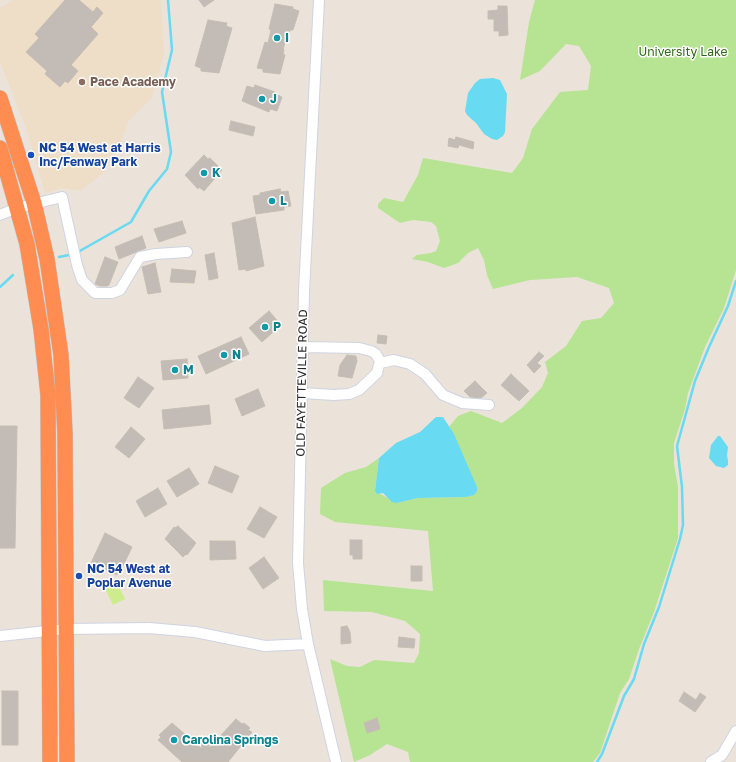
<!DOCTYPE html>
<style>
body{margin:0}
canvas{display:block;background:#ebe2d9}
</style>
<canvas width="736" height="762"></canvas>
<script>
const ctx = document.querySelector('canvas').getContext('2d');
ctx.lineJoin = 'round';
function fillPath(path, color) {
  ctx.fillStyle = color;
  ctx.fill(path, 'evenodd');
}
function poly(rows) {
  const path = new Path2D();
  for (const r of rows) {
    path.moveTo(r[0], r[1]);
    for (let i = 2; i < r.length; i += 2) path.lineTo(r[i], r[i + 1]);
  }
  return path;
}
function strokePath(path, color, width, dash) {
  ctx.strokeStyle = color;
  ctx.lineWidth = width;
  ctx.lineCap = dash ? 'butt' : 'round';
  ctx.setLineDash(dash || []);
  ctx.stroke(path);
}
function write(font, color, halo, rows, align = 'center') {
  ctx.font = font + ' "Golos Text",sans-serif';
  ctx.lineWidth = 3;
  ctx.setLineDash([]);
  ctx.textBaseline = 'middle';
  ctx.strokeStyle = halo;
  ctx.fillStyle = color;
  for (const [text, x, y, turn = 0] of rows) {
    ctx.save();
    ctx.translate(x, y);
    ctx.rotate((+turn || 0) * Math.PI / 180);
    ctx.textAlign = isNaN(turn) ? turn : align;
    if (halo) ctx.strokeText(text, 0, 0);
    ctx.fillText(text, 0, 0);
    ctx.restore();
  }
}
fillPath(poly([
 [13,0,161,0,164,53,152,98,128,122,119,149,104,172,81,191,61,188,45,193,27,131,0,62,0,8]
]), '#eedec7');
fillPath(poly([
 [535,0,736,0,736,270,724,308,705,347,688,393,685,409,674,443,674,464,678,487,678,538,654,612,639,649,629,679,620,693,600,753,593,762,410,762,408,752,387,744,370,755,354,762,330,659,347,666,360,667,374,660,414,663,419,653,420,634,405,621,372,612,324,611,323,580,433,591,428,531,335,522,320,514,321,488,345,473,366,467,379,458,375,491,397,503,418,498,465,497,468,467,466,462,449,427,458,416,471,411,502,423,522,408,542,387,548,373,545,362,566,346,582,321,601,318,614,303,609,288,577,277,530,280,493,289,487,275,484,260,478,248,468,253,458,263,444,268,428,262,412,259,417,255,431,253,436,251,440,241,436,226,431,222,413,220,400,223,378,208,378,204,384,198,403,202,418,175,423,158,512,173,523,158,532,129,560,92,588,90,591,66,579,46,566,44,540,71,520,80,529,22]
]), '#b6e493');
fillPath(poly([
 [117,583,125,599,113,605,105,589]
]), '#cdec8e');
fillPath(poly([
 [493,78,500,80,507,94,505,132,503,136,497,140,492,139,484,134,476,123,467,115,465,111,468,93,475,83,480,79],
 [436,417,443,417,454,434,477,487,477,491,474,495,465,497,418,498,397,503,392,502,383,493,377,494,375,491,379,458,396,443,420,432],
 [718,436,720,436,728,447,727,455,728,461,728,465,724,468,716,466,709,458,711,445]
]), '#68daf2');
strokePath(poly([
 [78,252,131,222,149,191,167,169,171,152,162,92,172,50,168,0],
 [59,257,69,255],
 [0,287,13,275],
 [597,762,602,754,624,696,634,679,644,644,659,607,680,539,683,525,682,487,677,446,695,381,709,347,728,306,736,281]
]), '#68daf2', 2.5);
const building = poly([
 [65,0,79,0,93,12,97,7,103,13,91,27,98,34,71,65,78,71,68,83,65,81,60,87,45,74,47,71,26,52,39,38,35,34,65,0],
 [199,0,214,0,204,7,199,0],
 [275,4,293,7,293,9,299,11,293,30,290,30,289,34,287,33,283,50,284,50,283,54,285,55,280,74,263,72,263,69,257,68,265,42,268,43,271,30,269,29,275,4],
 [498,6,507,6,508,35,499,36,499,31,494,31,494,19,488,19,488,11,498,10,498,6],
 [208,20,227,23,226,26,232,28,219,73,201,71,201,68,195,66,208,20],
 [255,85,275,92,275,94,282,97,277,111,270,109,269,112,242,101,247,86,254,88,255,85],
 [231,121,255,127,253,136,229,130,231,121],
 [456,137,474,142,473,149,459,145,458,148,448,146,449,138,455,140,456,137],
 [204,155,208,159,210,158,222,170,204,191,199,187,198,189,185,175,204,155],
 [280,189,281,192,288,191,291,206,284,207,284,210,256,214,253,196,260,195,260,193,280,189],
 [255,217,264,266,246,271,246,269,239,270,232,223,255,217],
 [182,221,186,233,159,242,154,229,182,221],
 [142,236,146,248,119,259,115,247,142,236],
 [214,253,218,278,209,280,205,255,214,253],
 [105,257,118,262,109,285,107,286,100,286,95,284,105,257],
 [155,263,161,292,148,294,142,267,155,263],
 [172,269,196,271,194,283,170,282,172,269],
 [269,311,281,325,262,342,249,328,269,311],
 [378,335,387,336,386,344,377,343,378,335],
 [241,337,249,354,206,374,198,356,241,337],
 [539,352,544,356,537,363,541,366,534,373,527,365,539,352],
 [347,355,356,356,357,361,352,378,338,376,340,365,347,355],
 [187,359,188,378,163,380,161,361,187,359],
 [511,374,529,391,519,401,501,385,511,374],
 [138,377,154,388,139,408,124,398,138,377],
 [475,381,487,393,481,398,470,397,464,391,475,381],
 [258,389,265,406,242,416,235,399,258,389],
 [209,405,211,424,164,429,162,410,209,405],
 [0,426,17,426,15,548,0,548,0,426],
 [131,427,145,439,129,458,115,447,131,427],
 [215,466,239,476,232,493,208,483,215,466],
 [189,468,199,484,177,497,167,481,189,468],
 [158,488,167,504,145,517,136,501,158,488],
 [260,507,277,517,264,538,247,529,260,507],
 [178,526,196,543,187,555,186,554,183,557,165,539,174,527,175,528,178,526],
 [105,533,132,547,123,566,121,565,117,575,91,563,105,533],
 [350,540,362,540,362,559,353,559,353,555,350,555,350,540],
 [210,541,235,541,236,559,210,560,210,541],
 [264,557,279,578,263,589,249,568,264,557],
 [411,566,422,566,422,581,411,581,411,566],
 [347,626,350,632,351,643,341,644,341,627,347,626],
 [399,637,415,639,414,648,398,647,399,637],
 [2,691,18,691,18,745,2,745,2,691],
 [684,692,696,700,700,693,706,697,695,712,679,701,684,692],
 [377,718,380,729,367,733,364,723,377,718],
 [236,719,242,724,244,723,250,728,248,730,252,732,228,762,182,762,158,740,161,737,159,735,172,723,202,749,201,737,209,737,209,748,236,719]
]);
fillPath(building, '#c3bcb6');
strokePath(building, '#c6beb3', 1);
const minor = poly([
 [319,0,304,291,298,563,302,609,308,644,336,762],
 [0,215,17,208,62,197,77,265,82,280,95,293,112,293,120,290,140,257,156,254,187,252],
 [380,363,394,360,410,364,425,374,443,395,462,403,489,405],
 [302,393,334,395,349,394,359,390,377,373,380,361,376,354,371,351,359,348,303,347],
 [0,636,66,629,149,628,195,632,265,646,308,644],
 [711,762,722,755,736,731]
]);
const highway = poly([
 [0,98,34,203,47,259,61,355,65,433,67,762],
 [0,148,27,244,41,329,48,395,50,762]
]);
strokePath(minor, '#ced4e2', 12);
strokePath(highway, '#c3c3c3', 16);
strokePath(minor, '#fff', 10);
strokePath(highway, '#ff8c50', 15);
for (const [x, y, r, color] of [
 [277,38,4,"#0f9aa8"],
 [82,82,4,"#8d6e63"],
 [262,99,4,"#0f9aa8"],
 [31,155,4,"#1a4fb4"],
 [204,173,4,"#0f9aa8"],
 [272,201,4,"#0f9aa8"],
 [265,327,4,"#0f9aa8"],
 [224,355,4,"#0f9aa8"],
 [175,370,4,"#0f9aa8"],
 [79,576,4,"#1a4fb4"],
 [174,740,4,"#0f9aa8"]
]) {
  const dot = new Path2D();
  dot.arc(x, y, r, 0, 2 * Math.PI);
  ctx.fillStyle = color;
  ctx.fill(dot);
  strokePath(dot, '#fff', 1.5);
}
write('bold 12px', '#0d838f', '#fff', [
 ["I",285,38],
 ["J",270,99],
 ["K",212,173],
 ["L",280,201],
 ["P",273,327],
 ["N",232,355],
 ["M",183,370],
 ["Carolina Springs",182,740]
], 'left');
write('12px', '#2f6617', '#fff', [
 ["University Lake",683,52]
]);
write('bold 12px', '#785e54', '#fff', [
 ["Pace Academy",90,82]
], 'left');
write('bold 12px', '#164399', '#fff', [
 ["NC 54 West at Harris",39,148],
 ["Inc/Fenway Park",39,162],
 ["NC 54 West at",87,569],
 ["Poplar Avenue",87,583]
], 'left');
write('12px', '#282828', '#fff', [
 ["OLD FAYETTEVILLE ROAD",302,383,-89]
]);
</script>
